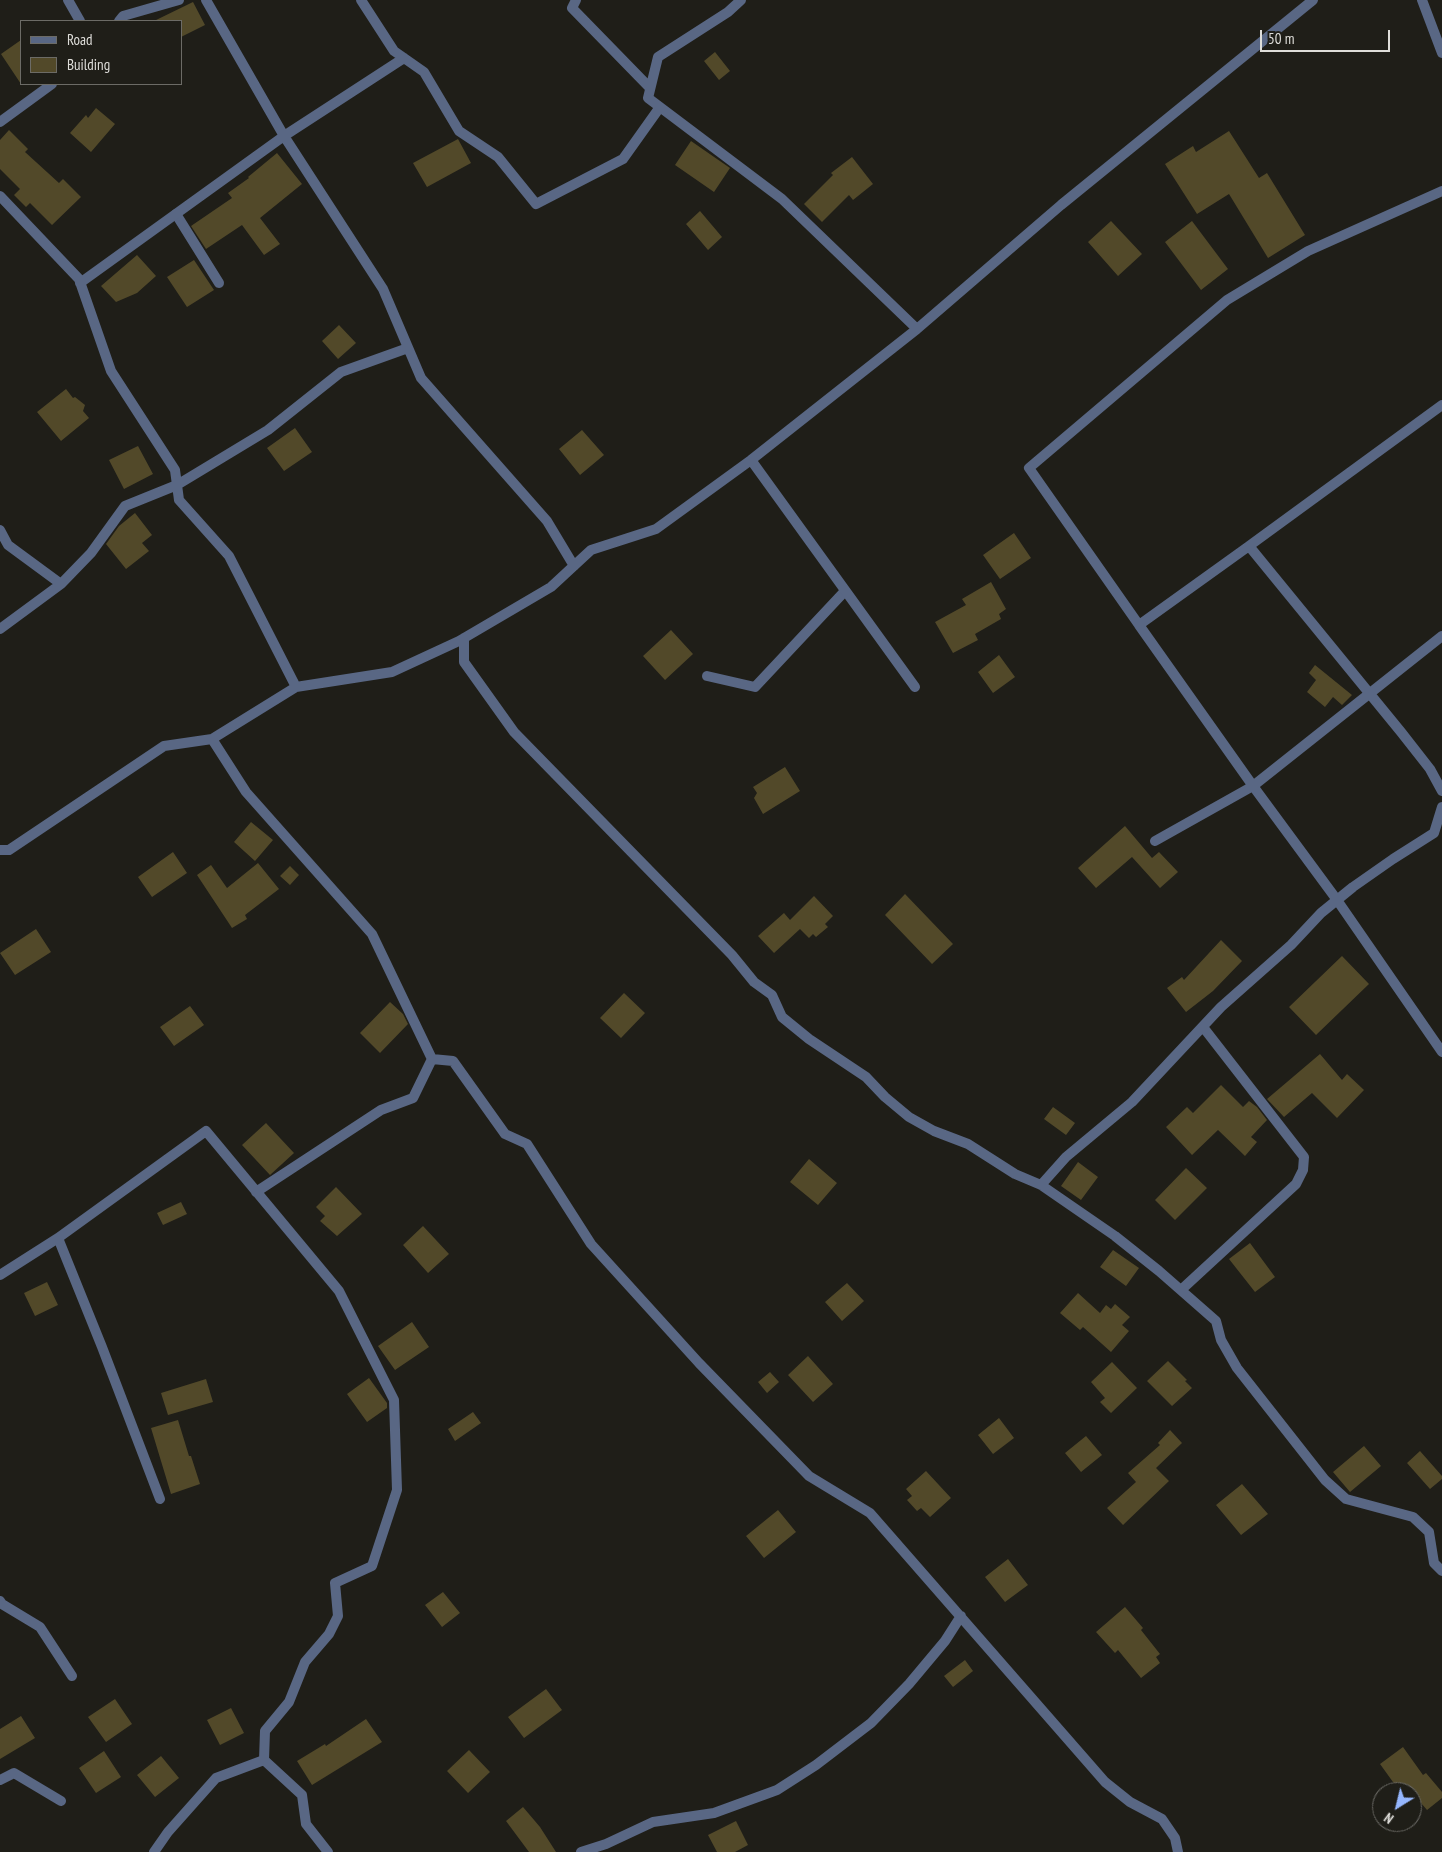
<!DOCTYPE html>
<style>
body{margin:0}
#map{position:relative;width:1442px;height:1852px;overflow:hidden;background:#1f1e18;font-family:"PT Sans Narrow",sans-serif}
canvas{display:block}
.legend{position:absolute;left:20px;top:20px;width:162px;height:65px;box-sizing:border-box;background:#1f1e18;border:1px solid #6c6b66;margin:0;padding:6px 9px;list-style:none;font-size:15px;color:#dfdeda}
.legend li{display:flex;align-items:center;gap:10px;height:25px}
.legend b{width:25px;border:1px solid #6c6b66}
.north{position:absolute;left:1372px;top:1782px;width:50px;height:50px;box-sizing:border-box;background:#1f1e18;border:1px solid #6c6b66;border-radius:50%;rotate:216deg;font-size:14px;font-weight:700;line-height:20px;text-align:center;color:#dfdeda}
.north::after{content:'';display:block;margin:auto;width:18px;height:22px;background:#95b6fd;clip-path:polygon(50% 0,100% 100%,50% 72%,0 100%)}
.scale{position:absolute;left:1260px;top:30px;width:130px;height:22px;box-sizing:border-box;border:2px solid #dfdeda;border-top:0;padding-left:6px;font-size:15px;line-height:18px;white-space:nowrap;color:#dfdeda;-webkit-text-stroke:4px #1f1e18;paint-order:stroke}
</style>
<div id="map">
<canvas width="1442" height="1852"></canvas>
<ul class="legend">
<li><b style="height:6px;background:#596784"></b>Road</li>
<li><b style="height:14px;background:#524929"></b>Building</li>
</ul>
<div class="north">N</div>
<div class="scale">50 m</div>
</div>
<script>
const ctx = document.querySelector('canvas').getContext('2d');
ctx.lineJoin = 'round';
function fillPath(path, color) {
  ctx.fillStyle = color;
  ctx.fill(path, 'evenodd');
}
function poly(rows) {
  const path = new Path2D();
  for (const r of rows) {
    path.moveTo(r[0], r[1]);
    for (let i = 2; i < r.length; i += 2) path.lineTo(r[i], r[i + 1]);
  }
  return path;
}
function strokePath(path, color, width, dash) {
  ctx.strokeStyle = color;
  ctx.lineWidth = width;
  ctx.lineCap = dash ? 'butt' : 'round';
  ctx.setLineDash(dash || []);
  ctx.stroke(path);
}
fillPath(poly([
 [193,2,205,25,181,37,181,21,154,21],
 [21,40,21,84,1,54],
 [715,52,730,71,719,80,704,61],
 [96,108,115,124,91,152,70,133,86,115,88,118],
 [9,130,28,149,25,152,59,183,63,179,81,197,52,225,30,203,26,207,14,195,20,189,0,169,0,140],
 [1229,131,1259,178,1267,173,1305,235,1268,258,1229,194,1197,214,1165,164,1193,146,1196,152],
 [458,139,471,163,427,187,413,163],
 [691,141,730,168,714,192,675,165],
 [277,153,302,184,260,218,280,244,264,255,242,225,206,249,191,226,232,198,228,193,249,178,248,177],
 [852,157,873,184,853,200,849,195,822,222,804,204,833,175,831,173],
 [700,211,722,237,708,250,686,224],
 [1111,221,1142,254,1118,276,1088,242],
 [1192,221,1228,269,1201,290,1165,242],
 [137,255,156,276,137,293,116,302,101,286],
 [194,260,214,290,187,307,167,277],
 [339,325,356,343,338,359,322,341],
 [66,389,73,398,75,397,85,405,83,411,89,418,61,441,37,412],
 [295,428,312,452,284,471,267,448],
 [582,430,604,455,580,475,559,449],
 [138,446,153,474,124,489,109,460],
 [135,513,152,535,142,543,149,551,126,569,106,544,119,526],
 [1014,533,1031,558,1000,579,983,555],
 [991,582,1006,609,999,614,1001,619,975,634,978,640,953,653,935,622,966,605,962,599],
 [671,630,693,654,665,680,643,656],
 [999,655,1015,677,993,693,978,672],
 [1315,665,1352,695,1342,705,1333,697,1325,707,1307,692,1316,680,1309,673],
 [785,767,800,791,763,814,754,798,757,793,753,787],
 [251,822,273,840,255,861,234,842],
 [1125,826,1152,858,1159,852,1178,872,1160,888,1132,857,1096,888,1078,868],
 [173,852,187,873,152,897,138,877],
 [258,863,279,889,245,915,247,919,232,928,197,875,211,865,227,888],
 [290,866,299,875,290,885,280,876],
 [905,894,953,944,932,964,885,915],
 [814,896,833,916,825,924,828,927,816,937,813,934,809,938,800,929,774,953,758,936,784,913,790,920],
 [36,929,51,952,15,975,0,953],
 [1221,940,1242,961,1213,991,1186,1012,1167,988,1182,977,1184,980],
 [1342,956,1369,984,1316,1035,1289,1007],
 [624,993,645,1013,621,1038,600,1018],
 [390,1002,403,1014,408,1024,380,1053,360,1033],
 [190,1006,204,1025,174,1046,160,1027],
 [1320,1054,1342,1080,1347,1074,1364,1090,1337,1118,1312,1093,1284,1117,1267,1099],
 [1221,1085,1243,1107,1249,1101,1257,1107,1267,1120,1251,1137,1257,1142,1245,1156,1218,1130,1192,1155,1166,1127,1187,1107,1193,1113],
 [1053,1107,1075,1123,1066,1135,1044,1119],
 [266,1123,294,1153,270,1175,242,1145],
 [809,1159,837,1183,818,1205,790,1182],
 [1078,1162,1098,1177,1081,1200,1061,1186],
 [1186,1168,1207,1188,1175,1220,1155,1200],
 [336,1187,362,1214,337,1236,320,1221,325,1216,316,1207],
 [181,1202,187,1214,163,1225,157,1213],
 [423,1226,449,1254,428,1273,403,1245],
 [1250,1243,1275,1277,1255,1292,1229,1259],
 [1113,1250,1139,1268,1126,1286,1100,1267],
 [47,1282,58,1305,35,1316,24,1293],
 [847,1283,864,1301,842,1321,825,1302],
 [1078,1293,1100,1313,1106,1305,1111,1309,1115,1304,1130,1317,1122,1325,1129,1331,1111,1352,1083,1327,1080,1330,1060,1313],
 [412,1322,429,1347,395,1370,378,1346],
 [808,1356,833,1384,813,1402,788,1375],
 [1168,1361,1187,1380,1185,1381,1192,1388,1172,1406,1147,1381],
 [1112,1362,1137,1388,1111,1413,1100,1402,1105,1398,1091,1382],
 [770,1372,779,1382,767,1393,758,1382],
 [369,1378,387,1403,387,1408,367,1422,347,1394],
 [206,1379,213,1402,168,1415,161,1393],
 [473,1412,481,1423,455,1441,448,1429],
 [999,1418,1014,1438,993,1454,978,1435],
 [178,1420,189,1456,191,1456,200,1484,171,1494,151,1428],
 [1170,1430,1182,1443,1156,1468,1169,1481,1123,1525,1107,1508,1136,1482,1128,1473,1160,1445,1158,1443],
 [1086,1436,1102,1455,1081,1472,1065,1453],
 [1364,1446,1381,1466,1350,1492,1333,1472],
 [1420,1451,1442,1476,1442,1479,1430,1489,1407,1463],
 [926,1471,951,1498,930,1517,921,1508,917,1511,907,1500,912,1496,906,1489],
 [1242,1484,1268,1514,1241,1535,1216,1505],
 [778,1510,796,1532,764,1558,746,1536],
 [1008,1559,1028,1585,1005,1602,985,1577],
 [443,1592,460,1613,442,1627,425,1605],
 [1125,1607,1143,1628,1141,1630,1160,1654,1156,1657,1160,1663,1141,1678,1118,1650,1115,1653,1096,1632],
 [965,1660,973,1671,953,1687,944,1676],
 [546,1689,562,1710,524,1738,508,1717],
 [115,1699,132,1724,106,1742,88,1717],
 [231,1708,244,1733,220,1745,207,1720],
 [21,1716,35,1738,0,1759,0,1729],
 [366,1719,382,1742,312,1785,297,1761,325,1744,326,1746],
 [1403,1747,1423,1775,1426,1773,1442,1792,1442,1798,1427,1810,1405,1784,1398,1789,1380,1764],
 [469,1750,490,1772,468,1793,447,1771],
 [104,1751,121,1777,96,1793,79,1768],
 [161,1756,179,1778,155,1797,137,1775],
 [523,1807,540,1827,556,1852,529,1852,506,1821],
 [736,1821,748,1845,735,1852,717,1852,708,1835]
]), '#524929');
strokePath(poly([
 [176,214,219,283],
 [707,676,755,687,845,591]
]), '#596784', 10);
strokePath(poly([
 [68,0,80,21],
 [206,0,284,136,383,289,421,378,547,521,574,566],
 [361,0,394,51,424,72,459,131,498,157,536,204,623,159,660,107],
 [576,0,572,8,650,88],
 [741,0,728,12,658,57,648,98,782,199,917,329],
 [1422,0,1442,53],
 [119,21,123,16,179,0],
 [0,122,52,84],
 [1442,191,1308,251,1227,300,1029,468,1139,625,1249,546,1401,732,1430,769,1442,791],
 [0,196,79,279,111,371,175,470,179,500,229,556,296,687],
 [80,283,284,136,404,58],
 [751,460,915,687],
 [0,530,8,545,61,584],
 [1249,546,1442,405],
 [1139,625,1253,786,1155,841],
 [0,629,61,584,91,553,125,506,177,485,268,430,341,372,408,348],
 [1442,636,1253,786,1337,900,1442,1052],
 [464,638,464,662,514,732,732,955,754,982,772,995,782,1017,809,1039,866,1077,885,1097,909,1117,934,1131,968,1144,1015,1174,1041,1185,1115,1236,1159,1271,1216,1321,1221,1340,1237,1368,1325,1480,1346,1499,1413,1517,1429,1532,1434,1563,1442,1571],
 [212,739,246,792,372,934,432,1059,453,1061,505,1134,527,1144,591,1244,699,1363,809,1476,870,1513,1105,1782,1130,1802,1162,1819,1175,1838,1178,1852],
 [0,850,9,850,164,746,212,739,296,687,392,672,459,641,551,587,591,550,656,529,751,460,917,329,1061,205,1313,0],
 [1041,1185,1066,1157,1132,1102,1221,1007,1291,945,1321,913,1353,887,1393,859,1434,833,1442,807],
 [256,1192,381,1110,413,1098,432,1059],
 [58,1238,102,1347,160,1499],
 [0,1275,58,1238,206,1131,339,1291,394,1400,397,1490,372,1566,335,1583,338,1616,329,1634,305,1662,289,1702,265,1731,264,1760],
 [1181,1290,1296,1184,1303,1170,1304,1157,1203,1027],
 [0,1601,2,1604,40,1627,72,1676],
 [0,1780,14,1773,61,1801],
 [154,1852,168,1832,216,1778,264,1760,302,1795,306,1824,328,1852],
 [581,1852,606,1844,653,1822,714,1813,777,1790,816,1765,871,1723,909,1684,945,1641,961,1616]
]), '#596784', 10);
</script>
